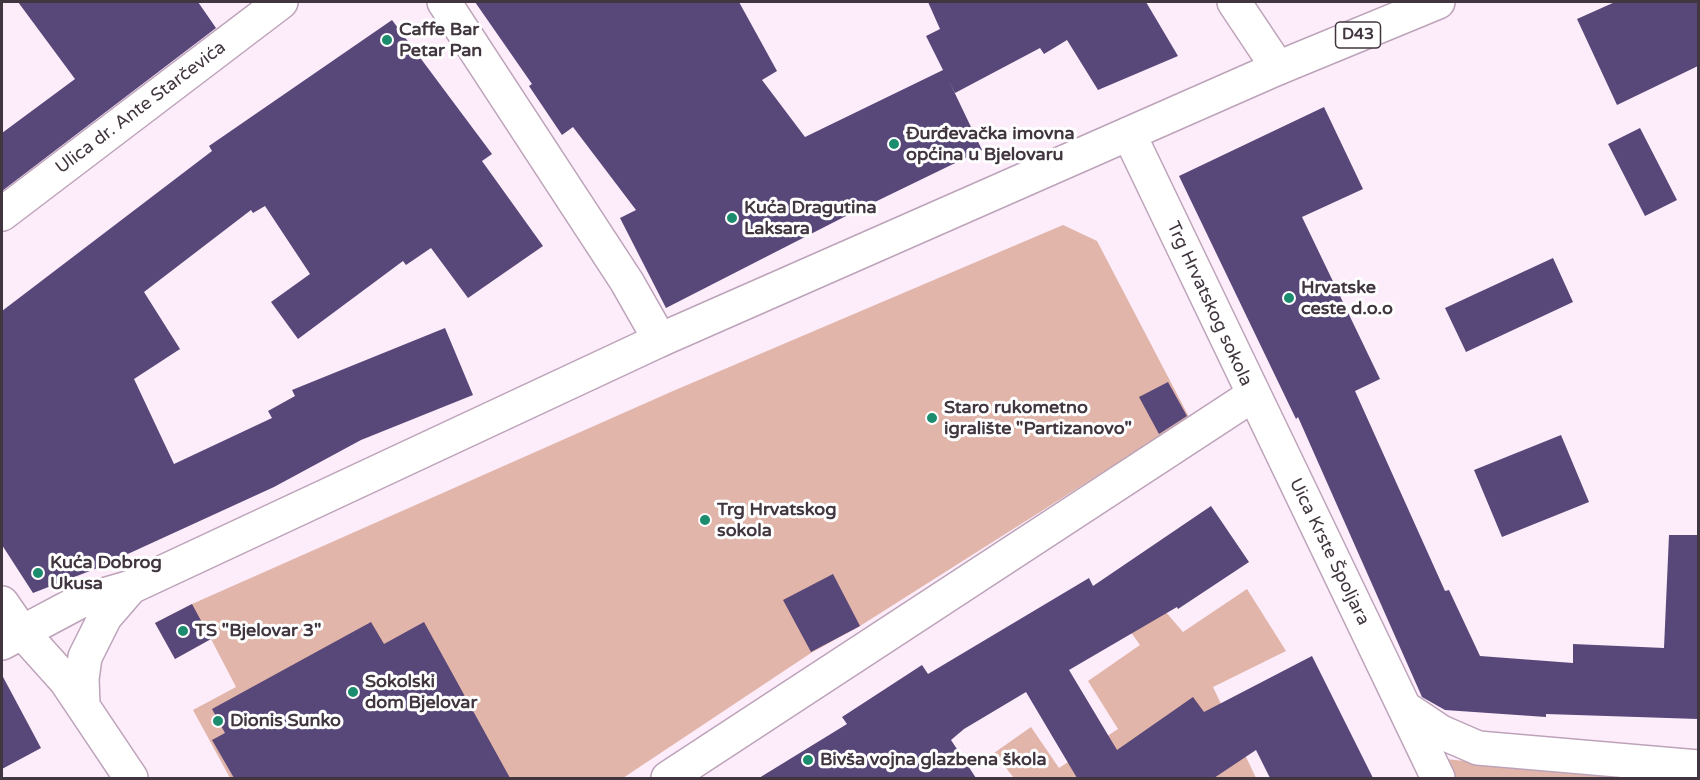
<!DOCTYPE html>
<meta charset="utf-8">
<style>
body{margin:0}
#map{position:relative;width:1700px;height:780px;overflow:hidden;background:#fdecfa;font-family:"Varela Round",sans-serif}
canvas{display:block}
.frame{position:absolute;inset:0;border:3px solid #41363f;pointer-events:none}
</style>
<div id="map">
<canvas width="1700" height="780"></canvas>
<div class="frame"></div>
</div>
<script>
const ctx = document.querySelector('canvas').getContext('2d');
ctx.lineJoin = 'round';
function fillPath(path, color) {
  ctx.fillStyle = color;
  ctx.fill(path, 'evenodd');
}
function poly(rows) {
  const path = new Path2D();
  for (const r of rows) {
    path.moveTo(r[0], r[1]);
    for (let i = 2; i < r.length; i += 2) path.lineTo(r[i], r[i + 1]);
  }
  return path;
}
function strokePath(path, color, width, dash) {
  ctx.strokeStyle = color;
  ctx.lineWidth = width;
  ctx.lineCap = dash ? 'butt' : 'round';
  ctx.setLineDash(dash || []);
  ctx.stroke(path);
}
function write(font, color, halo, rows, align = 'center') {
  ctx.font = font + ' "Varela Round",sans-serif';
  ctx.lineWidth = 6;
  ctx.setLineDash([]);
  ctx.textBaseline = 'middle';
  ctx.strokeStyle = halo;
  ctx.fillStyle = color;
  for (const [text, x, y, turn = 0] of rows) {
    ctx.save();
    ctx.translate(x, y);
    ctx.rotate((+turn || 0) * Math.PI / 180);
    ctx.textAlign = isNaN(turn) ? turn : align;
    if (halo) ctx.strokeText(text, 0, 0);
    ctx.fillText(text, 0, 0);
    ctx.restore();
  }
}
fillPath(poly([
 [1063,225,1097,241,1190,419,1160,436,860,626,811,653,623,778,230,778,193,710,236,687,211,639,175,659,155,623,192,604,673,391],
 [1247,589,1286,651,1213,687,1256,778,1014,778,994,753,1031,727,1059,768,1118,729,1088,681,1140,645,1118,614,1152,596,1183,632],
 [1446,759,1620,778,1455,778]
]), '#e1b5a9');
fillPath(poly([
 [18,2,198,2,216,28,2,191,2,133,75,79],
 [475,2,739,2,777,71,762,80,805,137,943,70,926,36,940,29,928,2,1146,2,1178,56,1098,90,1067,40,1044,54,1040,48,955,93,949,81,982,150,844,217,666,308,620,218,636,210,573,127,562,135,529,86,532,84],
 [1615,2,1698,2,1698,66,1617,105,1577,19],
 [392,20,492,154,482,161,543,246,468,298,431,248,406,265,403,261,298,339,271,302,310,274,265,206,253,213,251,210,144,292,180,349,134,379,174,464,272,418,268,411,295,396,292,390,445,328,473,395,361,440,274,487,95,569,33,593,2,545,2,311,212,151,209,146],
 [1324,107,1363,189,1302,217,1380,379,1355,391,1445,591,1449,590,1480,656,1573,663,1573,644,1664,648,1669,535,1698,535,1698,719,1546,714,1546,717,1445,710,1422,697,1298,417,1296,419,1179,176],
 [1640,128,1677,200,1645,216,1608,144],
 [1553,258,1573,302,1466,352,1445,308],
 [1168,382,1187,416,1159,434,1139,397],
 [1561,435,1589,502,1502,537,1474,470],
 [1211,506,1249,562,1178,609,1177,607,1069,670,1117,750,1193,697,1204,712,1312,656,1373,778,1270,778,1256,750,1214,778,1077,778,1026,692,964,729,951,740,976,778,759,778,847,724,842,717,922,665,928,674,1089,578,1093,586],
 [833,574,860,626,811,652,783,600],
 [192,604,211,639,175,659,155,623],
 [371,622,384,644,424,622,510,778,234,778,212,740,225,733,212,709],
 [2,675,41,748,2,769]
]), '#584779');
const street = poly([
 [444,2,627,282,660,340],
 [1129,134,1438,778],
 [2,214,281,2],
 [2,603,22,632],
 [1405,708,1441,732,1478,748,1698,767],
 [668,778,1253,395]
]);
const secondary = poly([
 [22,632,66,681,131,778],
 [2,643,79,602,131,587,660,340,1278,68],
 [83,705,82,679,85,657,105,617,131,587]
]);
const primary = poly([
 [1234,2,1278,68,1438,2]
]);
strokePath(street, '#bda3b9', 36);
strokePath(secondary, '#bda3b9', 36);
strokePath(primary, '#bda3b9', 36);
strokePath(street, '#fff', 33);
strokePath(secondary, '#fff', 33);
strokePath(primary, '#fff', 33);
for (const [x, y, r, color] of [
 [387,40,6,"#1b8c6d"],
 [894,144,6,"#1b8c6d"],
 [732,218,6,"#1b8c6d"],
 [1289,298,6,"#1b8c6d"],
 [932,418,6,"#1b8c6d"],
 [705,520,6,"#1b8c6d"],
 [38,573,6,"#1b8c6d"],
 [183,631,6,"#1b8c6d"],
 [353,692,6,"#1b8c6d"],
 [218,721,6,"#1b8c6d"],
 [808,760,6,"#1b8c6d"]
]) {
  const dot = new Path2D();
  dot.arc(x, y, r, 0, 2 * Math.PI);
  ctx.fillStyle = color;
  ctx.fill(dot);
  strokePath(dot, '#fff', 2);
}
for (const [x, y, w] of [
 [1358,35,45]
]) {
  const box = new Path2D();
  box.roundRect(x - w / 2, y - 13, w, 26, 4.5);
  ctx.fillStyle = '#fff';
  ctx.fill(box);
  strokePath(box, '#41363f', 1.5);
}
write('bold 16px', '#41363f', null, [
 ["D43",1358,35]
]);
write('bold 18px', '#41363f', '#fff', [
 ["Caffe Bar",399,30],
 ["Petar Pan",399,51],
 ["Đurđevačka imovna",906,134],
 ["općina u Bjelovaru",906,155],
 ["Kuća Dragutina",744,208],
 ["Laksara",744,229],
 ["Hrvatske",1301,288],
 ["ceste d.o.o",1301,309],
 ["Staro rukometno",944,408],
 ["igralište \"Partizanovo\"",944,429],
 ["Trg Hrvatskog",717,510],
 ["sokola",717,531],
 ["Kuća Dobrog",50,563],
 ["Ukusa",50,584],
 ["TS \"Bjelovar 3\"",195,631],
 ["Sokolski",365,682],
 ["dom Bjelovar",365,703],
 ["Dionis Sunko",230,721],
 ["Bivša vojna glazbena škola",820,760]
], 'left');
write('18px', '#41363f', '#fff', [
 ["Ulica dr. Ante Starčevića",141,108,-37],
 ["Trg Hrvatskog sokola",1209,304,65],
 ["Uica Krste Špoljara",1329,552,64]
]);
</script>
